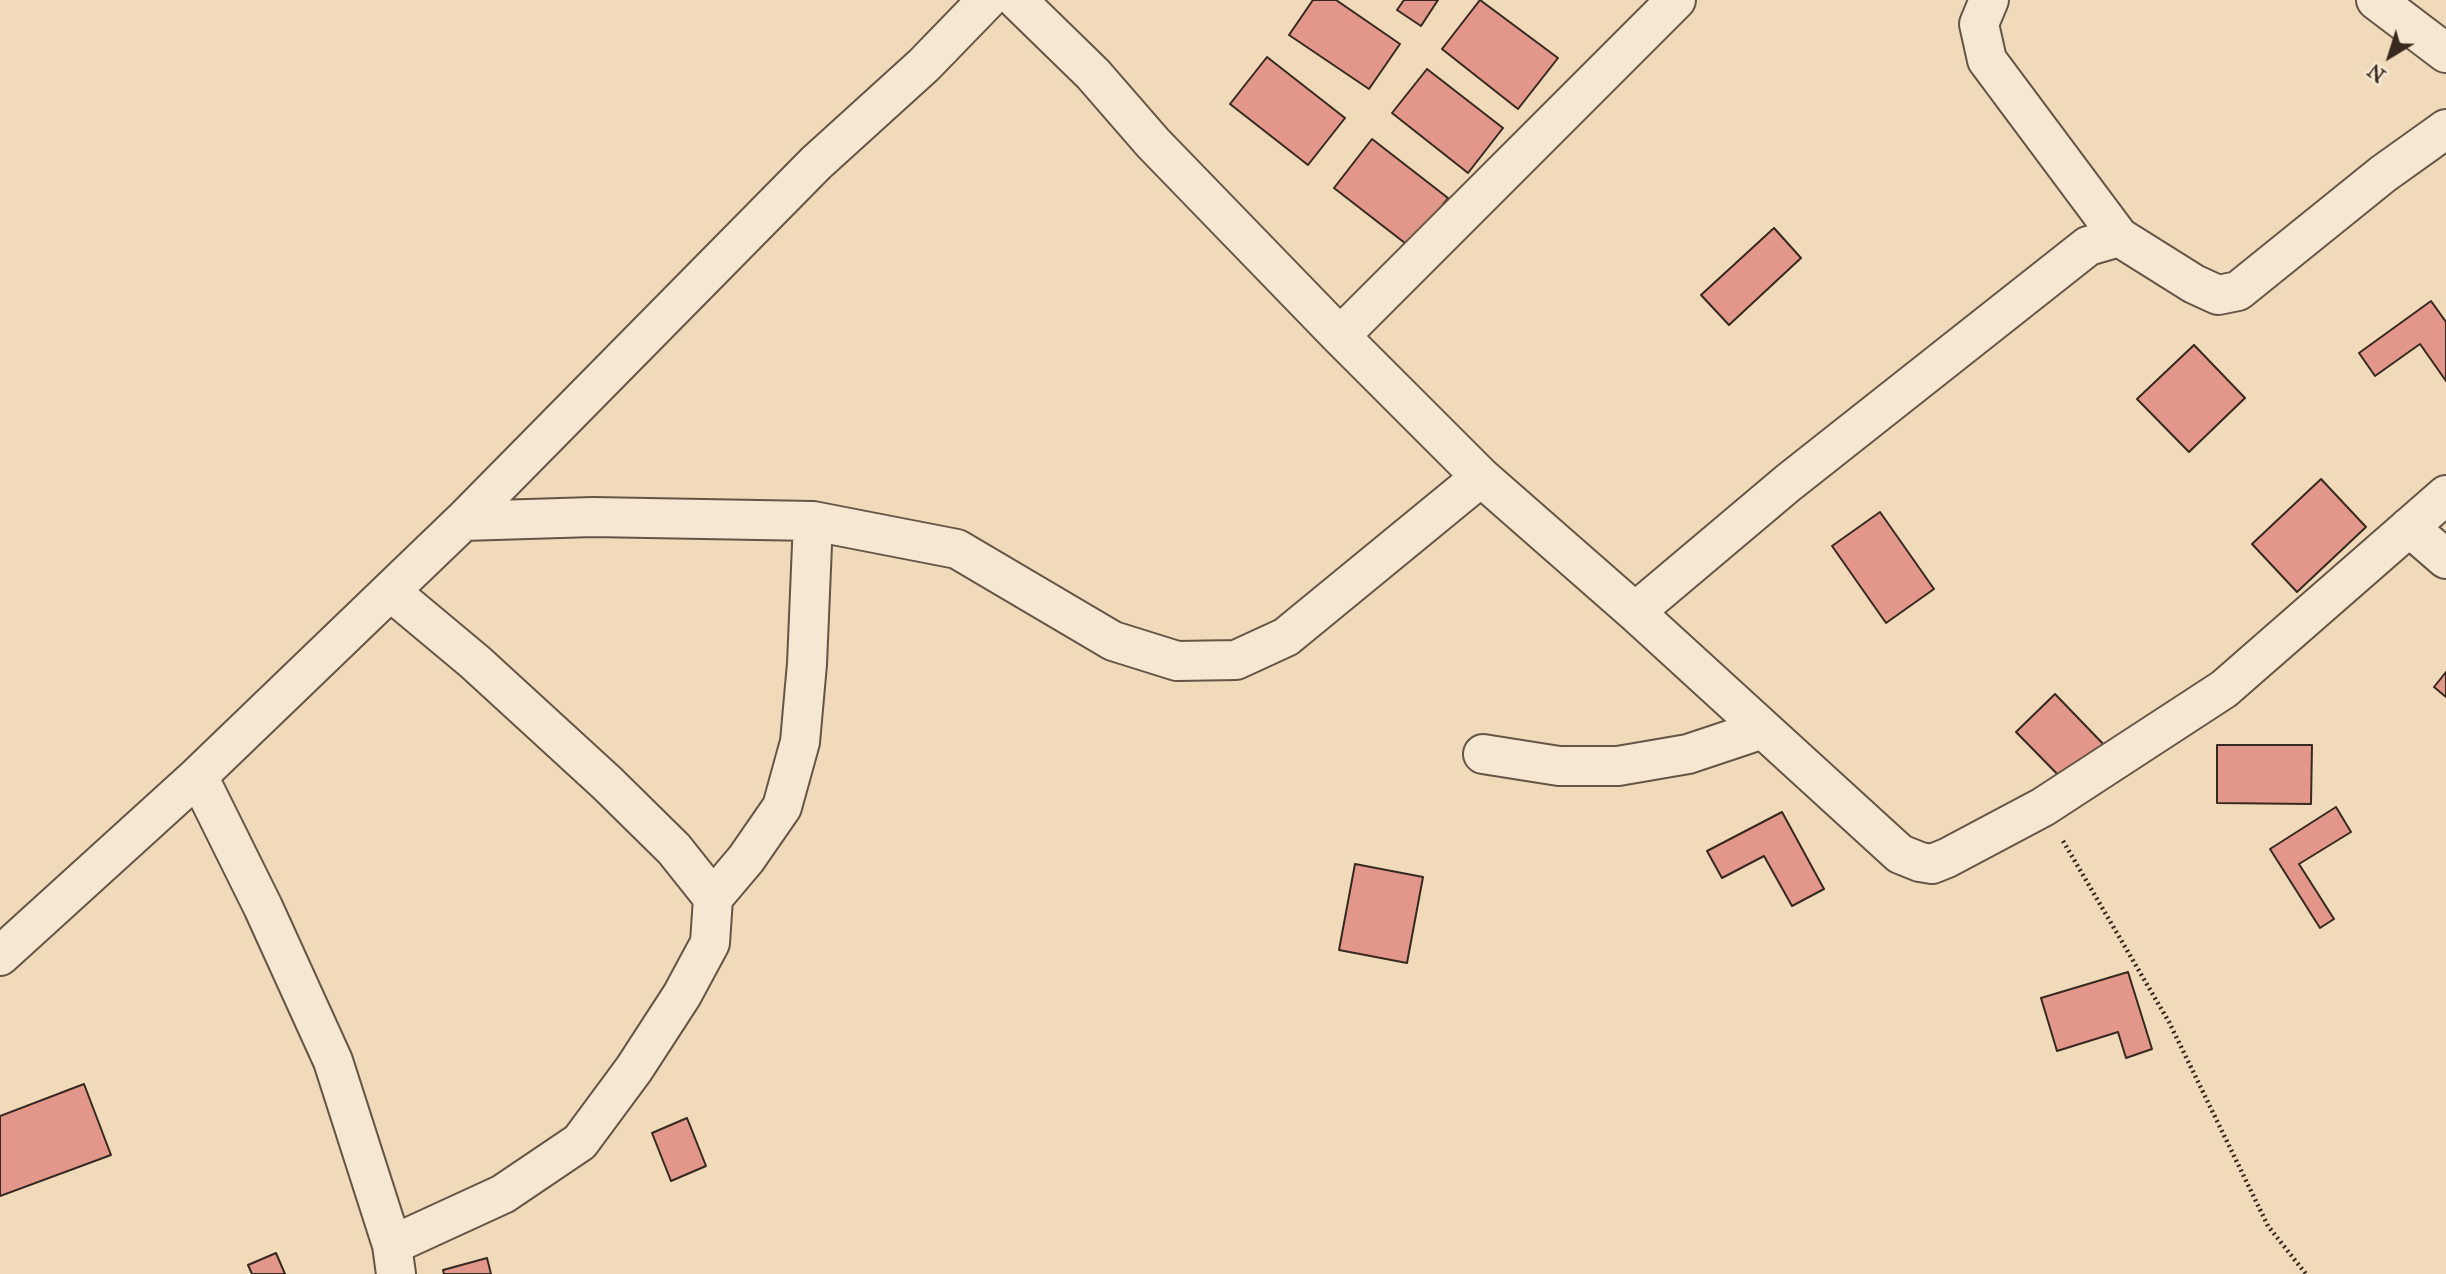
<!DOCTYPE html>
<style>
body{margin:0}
#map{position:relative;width:2446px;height:1274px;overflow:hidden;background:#f0daba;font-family:"IM FELL Great Primer",serif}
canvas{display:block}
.north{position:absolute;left:2355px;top:21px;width:70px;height:70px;-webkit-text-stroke:5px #f5e7d2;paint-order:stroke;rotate:218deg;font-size:19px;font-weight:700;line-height:28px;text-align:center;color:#36291f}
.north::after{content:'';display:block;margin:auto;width:24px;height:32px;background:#36291f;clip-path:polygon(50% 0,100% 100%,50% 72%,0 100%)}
</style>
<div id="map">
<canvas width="2446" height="1274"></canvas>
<div class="north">N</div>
</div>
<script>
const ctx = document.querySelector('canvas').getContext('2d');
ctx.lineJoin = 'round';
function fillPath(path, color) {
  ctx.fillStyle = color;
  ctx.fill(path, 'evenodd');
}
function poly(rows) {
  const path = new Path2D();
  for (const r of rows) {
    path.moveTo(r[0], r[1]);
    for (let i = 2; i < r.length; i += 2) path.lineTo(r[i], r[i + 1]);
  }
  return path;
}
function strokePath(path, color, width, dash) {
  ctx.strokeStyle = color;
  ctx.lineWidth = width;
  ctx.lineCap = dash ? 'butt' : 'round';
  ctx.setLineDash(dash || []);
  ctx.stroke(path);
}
const building = poly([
 [1313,0,1336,0,1400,44,1369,89,1289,35,1313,0],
 [1404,0,1438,0,1421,26,1397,10,1404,0],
 [1480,0,1558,58,1518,109,1442,49,1480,0],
 [1267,57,1345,118,1308,165,1230,104,1267,57],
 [1427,69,1503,128,1468,173,1392,113,1427,69],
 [1372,139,1448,198,1410,247,1334,188,1372,139],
 [1774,228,1801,258,1729,325,1701,295,1774,228],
 [2431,301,2446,322,2446,381,2420,344,2375,376,2359,353,2431,301],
 [2194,345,2245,398,2189,452,2137,399,2194,345],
 [2321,479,2366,527,2297,592,2252,544,2321,479],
 [1880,512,1934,589,1886,623,1832,546,1880,512],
 [2446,672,2446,697,2434,687,2446,672],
 [2055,694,2108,749,2069,786,2016,732,2055,694],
 [2217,745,2312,745,2311,804,2217,803,2217,745],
 [2336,807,2351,832,2299,864,2334,919,2320,928,2270,849,2336,807],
 [1782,812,1824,889,1792,906,1764,856,1722,878,1707,851,1782,812],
 [1355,864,1423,877,1407,963,1339,950,1355,864],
 [2128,972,2152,1049,2126,1058,2118,1032,2057,1051,2041,998,2128,972],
 [84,1084,111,1155,0,1196,0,1116,84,1084],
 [687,1118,706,1166,671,1181,652,1133,687,1118],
 [276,1253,285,1274,252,1274,248,1265,276,1253],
 [487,1258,491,1274,444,1274,443,1270,487,1258]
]);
fillPath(building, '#e3978b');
strokePath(building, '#36291f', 2);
const minor = poly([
 [1017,0,1093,74,1153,143,1340,336,1481,477,1635,612,1900,854,1920,862,1932,864,1947,858,2043,807,2224,689,2446,495],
 [1989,0,1979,24,1987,60,2119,237],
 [2376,0,2446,53],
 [1340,336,1676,0],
 [463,521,593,517,813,521,957,549,1113,641,1177,661,1236,660,1286,637,1481,477],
 [2409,527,2446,559],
 [390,591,475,662,607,783,674,849,713,898,710,943,682,995,634,1069,580,1142,503,1194,392,1245],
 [1635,612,1788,483,2088,246,2119,237,2194,284,2218,295,2238,291,2383,174,2446,129],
 [1483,754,1559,766,1618,766,1688,754,1763,729],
 [198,776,263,907,333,1061,392,1245,396,1274],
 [713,898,746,859,782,807,800,742,807,664,813,521],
 [0,956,198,776,463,521,816,163,924,65,987,0]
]);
strokePath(minor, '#645546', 42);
strokePath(poly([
 [2063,841,2169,1022,2268,1226,2306,1274]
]), '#36291f', 4.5, [2, 3.5]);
strokePath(minor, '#f5e7d2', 38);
</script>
